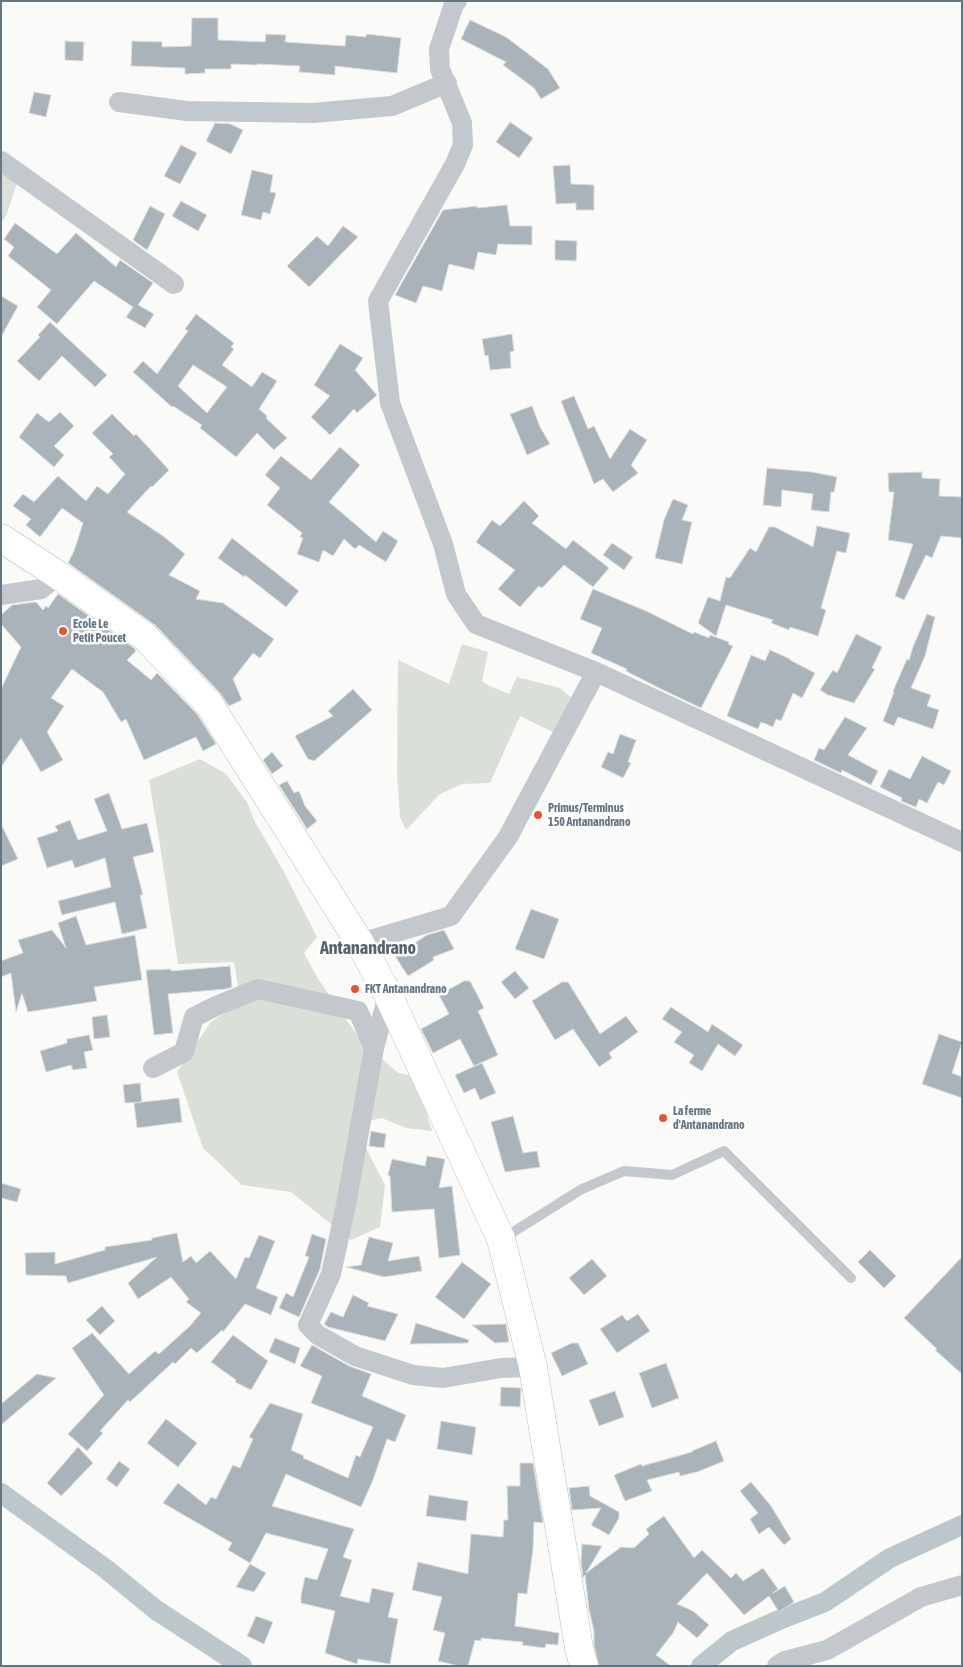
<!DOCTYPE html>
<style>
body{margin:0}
#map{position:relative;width:963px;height:1667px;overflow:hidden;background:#fafaf8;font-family:"Asap Condensed",sans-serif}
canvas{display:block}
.frame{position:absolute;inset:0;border:2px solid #657683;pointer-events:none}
</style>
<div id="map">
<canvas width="963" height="1667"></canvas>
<div class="frame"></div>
</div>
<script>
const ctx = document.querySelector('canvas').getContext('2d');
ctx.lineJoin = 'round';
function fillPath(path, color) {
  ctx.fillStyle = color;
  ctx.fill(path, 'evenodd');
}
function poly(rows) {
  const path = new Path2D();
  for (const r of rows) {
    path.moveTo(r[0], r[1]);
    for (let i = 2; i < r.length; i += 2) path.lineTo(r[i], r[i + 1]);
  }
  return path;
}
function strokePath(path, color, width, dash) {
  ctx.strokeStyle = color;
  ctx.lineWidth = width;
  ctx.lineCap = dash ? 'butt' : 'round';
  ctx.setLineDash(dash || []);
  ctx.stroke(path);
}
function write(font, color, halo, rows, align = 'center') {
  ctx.font = font + ' "Asap Condensed",sans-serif';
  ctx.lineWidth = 5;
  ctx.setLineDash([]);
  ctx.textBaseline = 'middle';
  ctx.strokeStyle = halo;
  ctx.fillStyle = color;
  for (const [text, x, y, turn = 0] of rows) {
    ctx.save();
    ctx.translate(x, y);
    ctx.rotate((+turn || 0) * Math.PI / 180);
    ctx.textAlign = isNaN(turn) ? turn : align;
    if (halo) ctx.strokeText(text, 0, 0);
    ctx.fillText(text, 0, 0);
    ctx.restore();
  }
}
fillPath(poly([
 [1,161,17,183,6,216,1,223],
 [462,644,488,652,482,681,487,685,509,694,517,677,560,688,579,704,561,736,520,716,490,783,462,784,440,794,406,830,400,817,397,772,398,660,449,684],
 [200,759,226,774,247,802,255,822,284,872,317,937,304,953,317,977,342,1014,362,1041,398,1073,415,1076,432,1131,406,1128,382,1118,368,1121,364,1144,385,1185,380,1227,351,1240,291,1192,242,1185,203,1148,177,1072,211,1022,241,1003,234,962,178,964,160,845,149,780]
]), '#dadfd7');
strokePath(poly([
 [1,1493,106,1569,156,1610,242,1666],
 [701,1666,732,1641,779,1620,825,1602,890,1558,962,1525]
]), '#bbc7cb', 20);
const building = poly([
 [192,18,218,18,218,40,265,42,266,34,286,35,285,42,345,46,346,35,366,37,366,34,401,38,397,73,335,66,335,75,299,72,300,66,257,64,257,65,231,64,231,69,205,69,205,73,185,74,185,68,131,66,132,41,162,42,162,47,191,46,192,18],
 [470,20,506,37,548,69,560,88,541,99,534,88,503,65,506,62,461,39,470,20],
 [65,41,84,42,83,61,65,60,65,41],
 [34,92,51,95,46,117,29,113,34,92],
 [510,122,533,138,519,158,496,142,510,122],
 [215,123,230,124,243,130,231,154,206,141,215,123],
 [181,145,197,153,180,184,164,176,181,145],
 [570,165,571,184,594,185,594,210,576,210,576,203,556,204,553,166,570,165],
 [252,170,273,175,270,192,276,193,270,214,263,212,261,220,241,215,252,170],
 [181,201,207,215,198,231,172,216,181,201],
 [507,205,510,226,532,226,532,245,498,244,496,255,478,252,474,270,449,264,442,291,423,286,416,303,395,295,443,210,477,206,477,208,507,205],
 [150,206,165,214,147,250,133,240,150,206],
 [15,223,57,254,76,233,116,267,120,260,153,283,138,305,154,314,145,328,126,317,133,307,94,281,57,324,37,307,51,290,8,256,14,247,4,239,15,223],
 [343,226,358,237,309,287,287,266,317,236,328,246,343,226],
 [555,240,577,241,576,261,555,260,555,240],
 [1,296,18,306,1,337,1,296],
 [196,314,234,343,231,347,234,349,222,365,252,387,262,372,277,381,259,409,267,416,266,418,287,438,274,450,257,433,236,457,200,428,202,425,173,406,172,407,133,372,143,361,157,374,188,331,185,329,196,314],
 [193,365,227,387,207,413,178,386,193,365],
 [50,322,107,375,95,387,62,356,39,381,17,361,40,337,38,335,50,322],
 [512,334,514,351,510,352,511,368,490,370,488,355,485,356,482,339,512,334],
 [340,344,363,358,355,370,377,395,357,413,354,409,330,435,311,417,330,396,314,385,340,344],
 [574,396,588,429,594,426,610,459,630,429,647,440,631,465,638,473,613,492,603,479,594,484,561,401,574,396],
 [532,406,540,427,550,444,527,455,510,414,532,406],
 [60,412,74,426,54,446,64,455,54,467,19,437,37,413,49,422,60,412],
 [112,414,134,436,136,434,169,470,152,487,151,486,127,512,163,536,185,554,169,575,200,591,196,599,223,603,274,639,260,658,253,653,233,679,242,700,229,706,220,693,155,625,68,563,74,551,83,523,62,508,40,537,26,525,31,519,13,506,23,494,34,502,58,476,86,501,97,486,108,494,125,474,109,457,113,454,92,433,112,414],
 [340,447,360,465,329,502,376,542,383,531,398,541,386,562,359,545,355,549,344,539,333,556,323,550,319,562,297,554,303,538,300,537,302,533,267,505,280,488,265,475,281,456,311,480,340,447],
 [767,468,812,472,837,477,834,492,831,492,829,512,811,510,813,494,782,490,781,507,763,505,767,468],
 [922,472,922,478,940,479,939,496,962,497,962,538,941,536,932,558,926,555,904,600,895,596,913,544,888,540,894,492,889,492,888,473,922,472],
 [673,499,688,505,682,520,692,522,682,564,655,558,664,520,673,499],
 [524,501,539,516,532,523,566,549,573,540,609,568,593,587,564,565,542,588,539,586,520,607,498,589,515,570,476,542,492,520,500,526,524,501],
 [817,526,850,533,846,553,837,551,821,608,826,610,818,636,790,627,789,630,771,623,773,620,726,605,716,636,698,623,708,597,720,601,726,577,730,578,750,548,756,552,769,527,775,527,813,547,817,526],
 [232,538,299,591,286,607,245,575,244,577,218,558,232,538],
 [612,543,633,557,624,570,603,555,612,543],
 [593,589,646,611,693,634,694,632,709,638,710,635,729,642,728,644,733,646,701,708,661,689,626,671,627,669,591,653,602,628,580,619,593,589],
 [58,594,134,648,136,651,127,660,151,680,157,673,197,714,216,744,203,751,196,737,144,760,126,719,121,722,103,692,72,669,51,698,64,706,47,732,63,760,41,772,21,738,1,767,1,689,21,647,1,624,1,615,12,605,36,602,43,610,46,606,48,608,58,594],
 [927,614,935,617,925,656,911,688,931,695,927,706,939,710,933,729,898,717,894,726,883,721,894,692,893,691,907,659,909,660,913,647,927,614],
 [856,634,882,647,872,668,875,669,854,703,828,695,820,690,833,670,837,673,856,634],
 [770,650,790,659,790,660,815,673,802,698,793,693,781,721,776,719,773,727,761,722,758,729,727,716,751,655,765,661,770,650],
 [353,689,372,710,314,761,308,759,295,736,333,716,328,711,353,689],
 [845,717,867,728,848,755,878,771,871,785,842,770,841,773,814,760,819,748,824,750,845,717],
 [620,734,636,740,628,762,631,763,623,778,601,767,608,752,613,754,620,734],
 [272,752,283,766,272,774,263,760,272,752],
 [922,756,951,771,944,785,938,782,927,803,919,799,916,807,901,801,902,798,880,787,889,769,910,779,922,756],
 [287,781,294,793,299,791,305,806,317,821,307,829,279,785,287,781],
 [109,793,122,829,147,823,154,852,133,857,143,895,140,895,147,928,122,934,115,902,62,915,58,901,111,887,105,858,75,868,72,860,47,868,37,838,58,831,55,826,70,820,78,840,107,831,94,799,109,793],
 [1,824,18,859,1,866,1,824],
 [531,909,559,919,544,959,515,949,531,909],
 [76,916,86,945,135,935,142,980,94,987,97,1001,28,1012,22,993,16,1012,11,973,1,977,1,961,23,953,18,940,52,930,66,948,58,923,76,916],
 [444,930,454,949,433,957,434,960,408,976,395,956,427,935,444,930],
 [230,966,232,987,226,989,168,994,173,1033,154,1035,146,970,171,969,171,971,230,966],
 [515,971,529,988,515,999,501,982,515,971],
 [464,981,470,981,484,1008,478,1011,498,1055,474,1066,460,1039,433,1053,421,1029,449,1014,439,995,464,981],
 [562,982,568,982,600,1034,626,1016,638,1032,609,1053,612,1058,599,1067,573,1029,555,1040,532,1001,562,982],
 [671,1007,708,1032,712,1024,743,1045,735,1056,718,1044,702,1071,689,1063,694,1055,674,1042,682,1032,662,1019,671,1007],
 [107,1015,110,1037,94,1039,92,1017,107,1015],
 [939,1034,962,1042,952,1073,962,1077,962,1098,922,1084,939,1034],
 [89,1035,93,1050,84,1052,87,1068,73,1070,71,1065,46,1072,40,1051,67,1043,67,1039,89,1035],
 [482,1063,496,1093,480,1100,475,1088,464,1093,455,1075,482,1063],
 [140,1083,142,1102,125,1103,123,1085,140,1083],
 [179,1098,182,1122,137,1128,134,1103,179,1098],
 [513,1116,523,1153,537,1151,540,1167,505,1172,491,1122,513,1116],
 [371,1131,386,1134,384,1148,369,1146,371,1131],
 [427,1156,445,1159,439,1188,452,1186,460,1255,439,1258,434,1209,392,1212,390,1176,388,1175,392,1159,425,1166,427,1156],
 [1,1183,21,1189,17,1202,1,1198,1,1183],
 [177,1233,183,1262,191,1256,196,1263,210,1251,236,1279,245,1257,249,1258,259,1235,275,1241,256,1288,278,1297,271,1315,245,1304,223,1332,222,1330,197,1353,191,1348,175,1364,173,1362,130,1402,128,1400,100,1431,103,1433,87,1451,68,1434,104,1395,72,1348,92,1333,129,1374,155,1351,159,1354,190,1326,201,1313,186,1302,189,1299,171,1277,138,1299,128,1283,157,1257,68,1283,66,1276,26,1275,25,1253,55,1252,55,1264,105,1250,105,1247,152,1240,152,1238,177,1233],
 [312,1234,326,1239,320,1269,299,1317,279,1308,286,1293,293,1297,309,1257,305,1256,312,1234],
 [369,1237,393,1243,388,1261,419,1256,422,1271,384,1277,346,1267,361,1265,369,1237],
 [870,1250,896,1276,884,1288,858,1262,870,1250],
 [962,1257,962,1374,935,1350,937,1349,904,1318,962,1257],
 [592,1259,607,1276,584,1295,569,1278,592,1259],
 [462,1262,491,1284,464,1319,435,1297,462,1262],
 [353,1295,369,1303,367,1306,398,1314,385,1341,328,1327,324,1324,331,1312,343,1317,353,1295],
 [102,1306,115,1321,100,1335,86,1320,102,1306],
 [638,1314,650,1331,617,1353,600,1329,622,1315,627,1321,638,1314],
 [416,1323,469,1340,468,1343,410,1344,416,1323],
 [506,1324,509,1342,495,1343,472,1325,506,1324],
 [233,1335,268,1361,251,1390,235,1382,236,1380,211,1362,233,1335],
 [275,1338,300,1348,295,1364,269,1352,275,1338],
 [572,1343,578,1343,588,1364,562,1376,551,1353,572,1343],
 [312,1345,349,1366,371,1374,362,1396,406,1415,395,1442,387,1439,373,1480,361,1507,286,1474,272,1506,354,1529,343,1557,352,1560,340,1596,369,1603,372,1588,394,1593,388,1617,398,1619,390,1664,358,1659,357,1664,325,1653,335,1611,301,1603,301,1596,305,1577,317,1580,328,1549,266,1533,250,1563,228,1550,232,1543,163,1503,178,1483,206,1505,211,1497,216,1499,233,1465,240,1468,253,1439,249,1437,270,1403,303,1414,291,1450,304,1456,303,1458,348,1478,356,1455,360,1457,373,1427,311,1403,322,1376,300,1366,312,1345],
 [666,1363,679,1398,652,1408,639,1373,666,1363],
 [37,1374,56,1378,1,1425,1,1404,37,1374],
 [501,1387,521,1388,520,1407,500,1406,501,1387],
 [615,1391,624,1417,599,1426,589,1400,615,1391],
 [166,1419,197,1443,178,1467,147,1443,166,1419],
 [441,1421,476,1427,472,1455,437,1449,441,1421],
 [716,1441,724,1461,697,1472,680,1476,679,1472,647,1480,652,1491,625,1501,614,1475,641,1464,642,1466,692,1452,692,1451,716,1441],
 [78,1447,93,1463,61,1496,47,1483,78,1447],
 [119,1461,130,1469,117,1487,106,1479,119,1461],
 [520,1463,533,1463,543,1523,534,1522,533,1549,527,1594,518,1593,515,1626,559,1633,558,1645,546,1644,545,1648,522,1645,523,1642,481,1638,481,1641,475,1640,468,1666,459,1666,438,1661,445,1633,433,1630,442,1597,412,1590,418,1562,468,1574,471,1534,503,1537,504,1520,508,1520,507,1486,520,1486,520,1463],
 [751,1482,771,1506,791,1539,784,1545,769,1527,759,1534,750,1519,758,1513,740,1491,751,1482],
 [589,1486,590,1496,619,1512,619,1518,609,1535,591,1525,601,1508,572,1510,569,1488,589,1486],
 [429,1495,468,1501,466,1521,426,1516,429,1495],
 [664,1516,694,1558,702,1550,731,1578,736,1573,743,1581,763,1568,778,1589,773,1593,785,1586,794,1602,779,1612,769,1596,744,1615,707,1573,677,1604,693,1611,709,1625,697,1638,678,1622,673,1633,656,1655,671,1666,599,1666,594,1645,594,1631,589,1610,585,1575,583,1578,581,1561,582,1544,602,1546,586,1573,621,1547,634,1548,649,1534,646,1529,664,1516],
 [250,1564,266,1573,254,1592,236,1587,250,1564],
 [256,1616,273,1622,264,1644,247,1636,256,1616]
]);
fillPath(building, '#aab3b9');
strokePath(building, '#dcdcda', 1);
const secondary = poly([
 [1,538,58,575,144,636,209,704,360,943,388,995,501,1239,533,1367,579,1648,584,1666]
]);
strokePath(secondary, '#b3babf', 29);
strokePath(poly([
 [502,1239,582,1189,624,1171,672,1175,724,1151,851,1278]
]), '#c3c8cc', 10);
strokePath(poly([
 [457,1,454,4,439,49,440,69,462,123,463,145,455,164,378,301,390,403,443,544,456,594,476,624,596,672,962,842],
 [119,102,187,111,313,113,392,106,447,83],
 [1,161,174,284],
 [1,595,41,589,58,575],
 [360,943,451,916,508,837,596,672],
 [388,995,374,1048,346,1205,331,1274,308,1325,318,1335,355,1356,413,1375,443,1378,501,1368,533,1367],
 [153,1068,184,1052,194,1017,216,1006,258,989,358,1011,374,1048],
 [777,1666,785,1661,827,1650,921,1597,962,1585]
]), '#c3c8cc', 20);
strokePath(secondary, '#fff', 28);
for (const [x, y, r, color] of [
 [63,631,5,"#e4572e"],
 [538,815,5,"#e4572e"],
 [355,989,5,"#e4572e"],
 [663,1118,5,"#e4572e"]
]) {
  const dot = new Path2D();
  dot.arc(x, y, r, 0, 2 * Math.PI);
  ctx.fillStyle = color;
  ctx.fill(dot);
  strokePath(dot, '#fff', 2);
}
write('bold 12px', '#657683', '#fff', [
 ["Ecole Le",73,624],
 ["Petit Poucet",73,638],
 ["Primus/Terminus",548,808],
 ["150 Antanandrano",548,822],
 ["FKT Antanandrano",365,989],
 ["La ferme",673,1111],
 ["d'Antanandrano",673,1125]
], 'left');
write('bold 18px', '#57646e', '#fff', [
 ["Antanandrano",368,948]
]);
</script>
